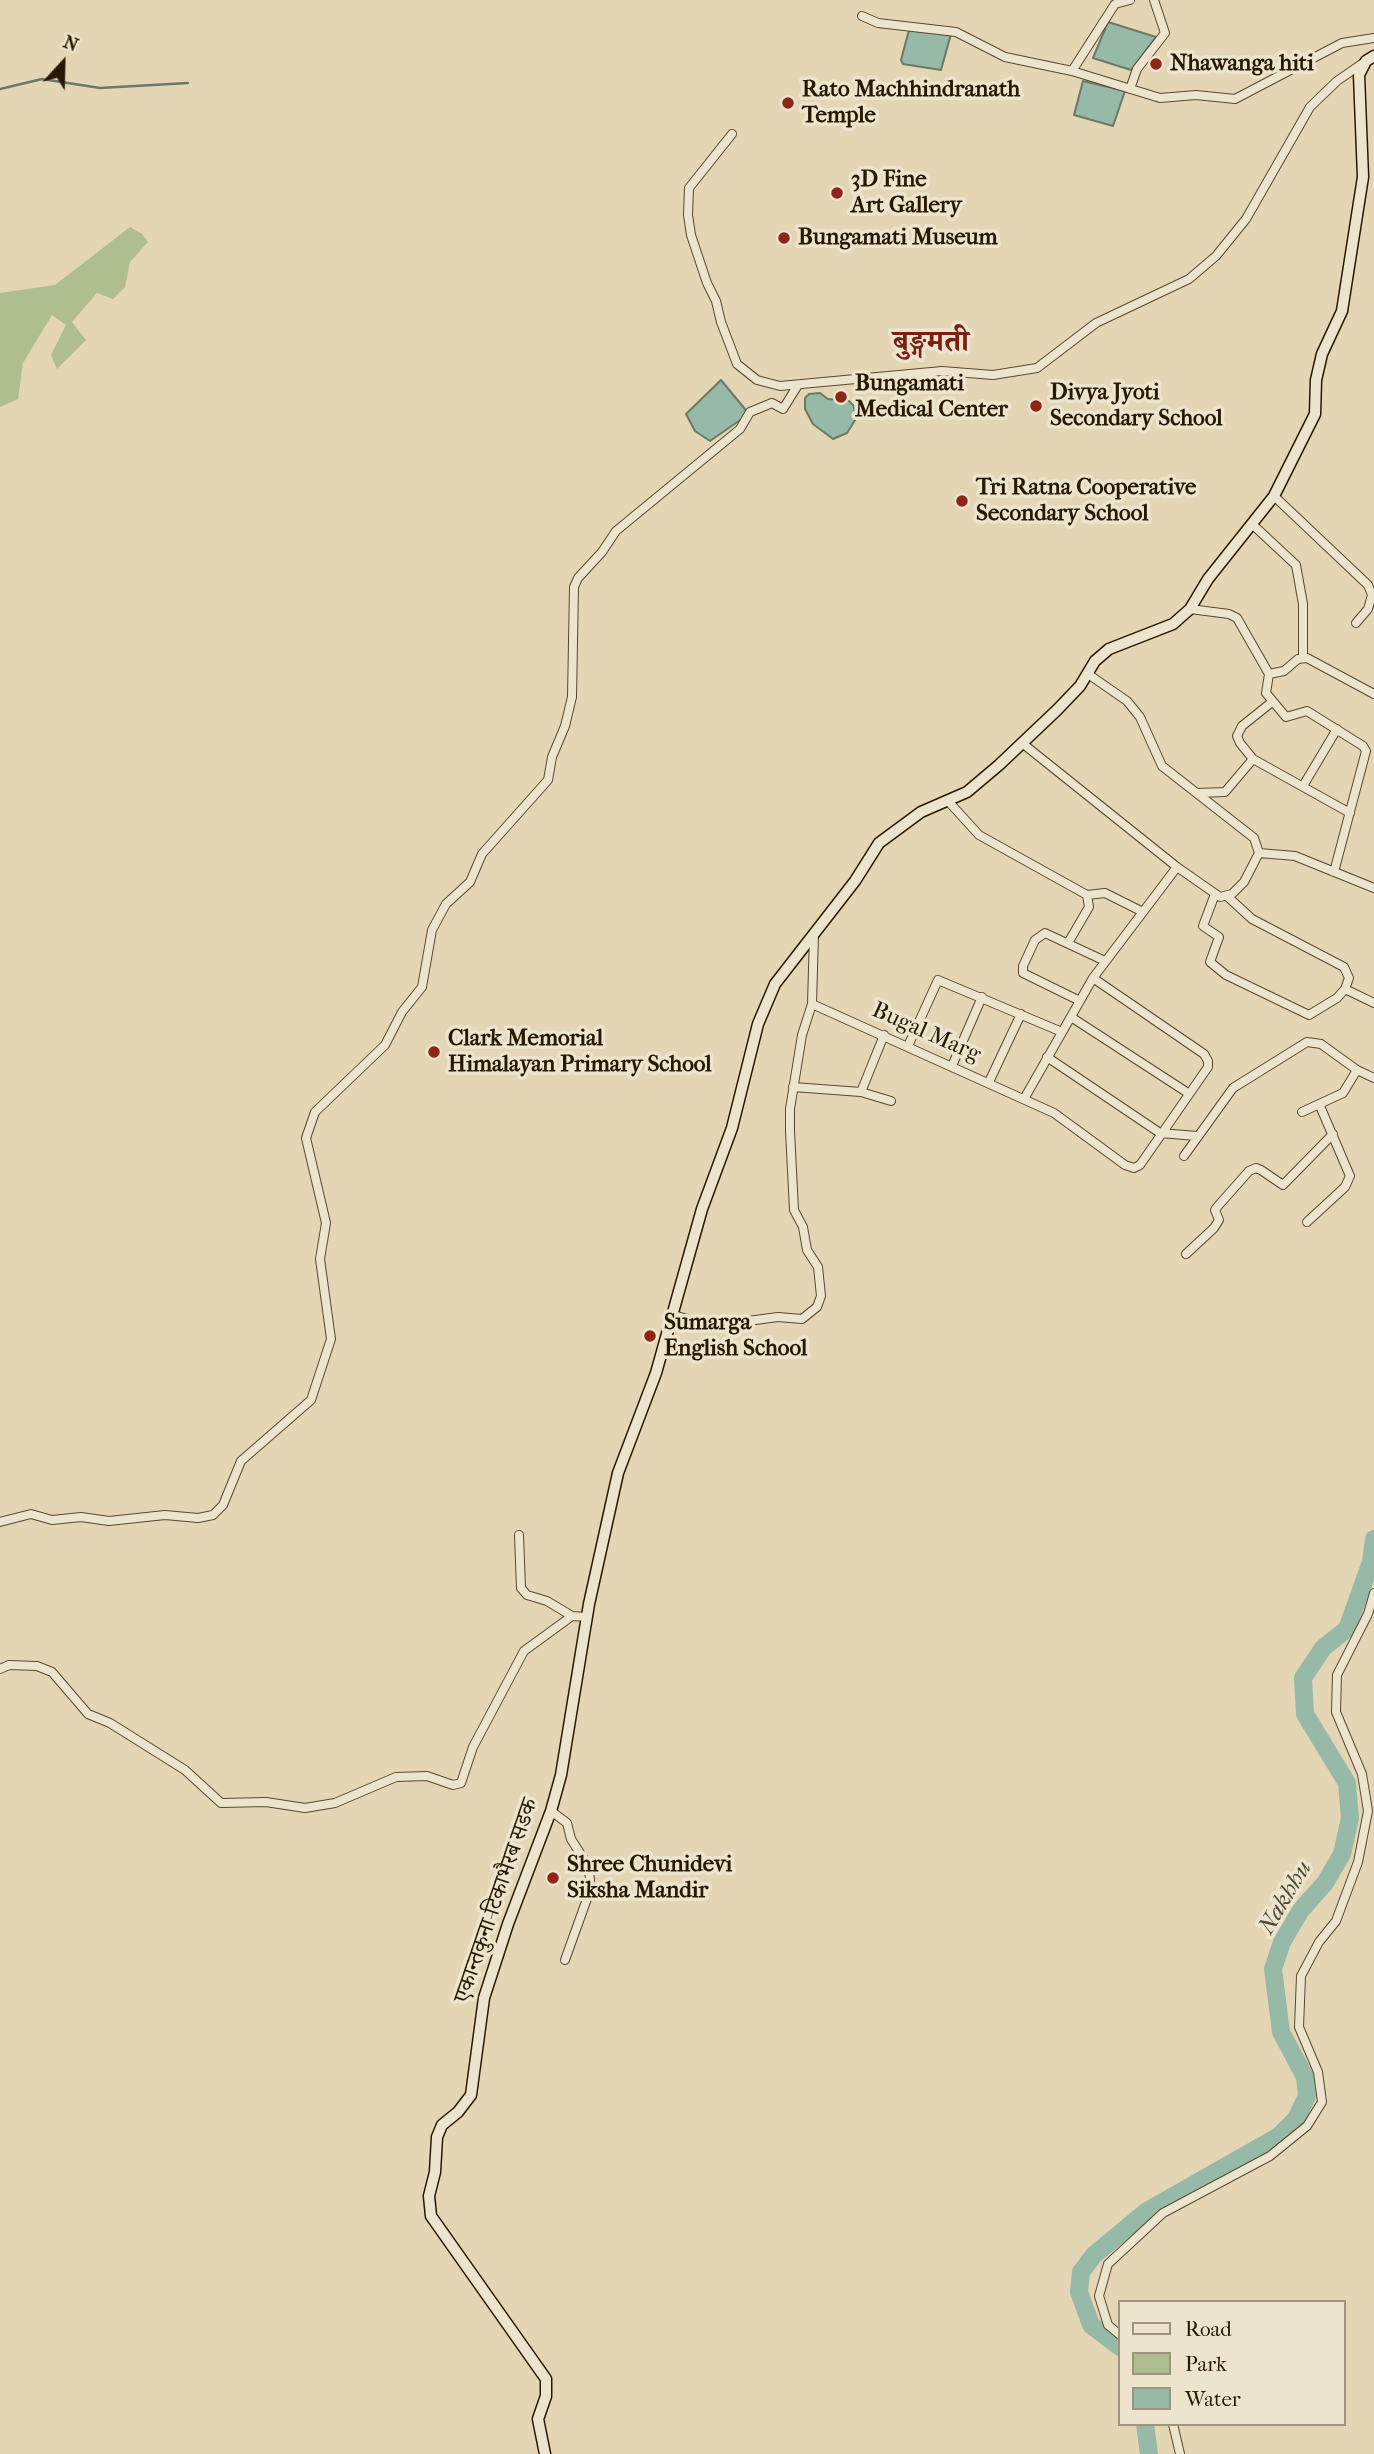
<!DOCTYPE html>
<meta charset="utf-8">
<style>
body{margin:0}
#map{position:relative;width:1374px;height:2454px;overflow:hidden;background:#e4d5b4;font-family:"IM FELL French Canon",serif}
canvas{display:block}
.legend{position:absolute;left:1118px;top:2300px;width:228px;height:126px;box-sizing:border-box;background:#ede4ce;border:2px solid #9f937d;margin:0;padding:9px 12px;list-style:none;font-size:21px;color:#291903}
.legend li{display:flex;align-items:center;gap:14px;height:35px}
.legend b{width:35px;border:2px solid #9f937d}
.north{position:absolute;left:28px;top:28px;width:70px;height:70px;-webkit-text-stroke:5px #ede4ce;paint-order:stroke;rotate:22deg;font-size:19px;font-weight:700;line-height:28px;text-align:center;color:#291903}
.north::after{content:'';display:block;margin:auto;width:24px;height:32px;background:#291903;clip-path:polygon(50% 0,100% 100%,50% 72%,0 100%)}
</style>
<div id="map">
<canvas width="1374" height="2454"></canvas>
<ul class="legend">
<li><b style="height:9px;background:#ede4ce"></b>Road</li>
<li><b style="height:19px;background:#afbe91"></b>Park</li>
<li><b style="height:19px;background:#97b9a8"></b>Water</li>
</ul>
<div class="north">N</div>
</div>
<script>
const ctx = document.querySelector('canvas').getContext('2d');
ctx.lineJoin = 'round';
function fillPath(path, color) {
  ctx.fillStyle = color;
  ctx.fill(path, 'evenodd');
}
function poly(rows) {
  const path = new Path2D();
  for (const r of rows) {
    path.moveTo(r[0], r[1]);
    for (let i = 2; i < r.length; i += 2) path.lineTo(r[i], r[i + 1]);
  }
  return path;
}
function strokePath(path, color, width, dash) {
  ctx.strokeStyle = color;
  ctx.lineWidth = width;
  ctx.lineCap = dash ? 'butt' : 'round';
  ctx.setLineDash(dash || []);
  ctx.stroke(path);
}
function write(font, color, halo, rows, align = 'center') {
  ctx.font = font + ' "IM FELL French Canon","Noto Serif Devanagari",serif';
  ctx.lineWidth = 7;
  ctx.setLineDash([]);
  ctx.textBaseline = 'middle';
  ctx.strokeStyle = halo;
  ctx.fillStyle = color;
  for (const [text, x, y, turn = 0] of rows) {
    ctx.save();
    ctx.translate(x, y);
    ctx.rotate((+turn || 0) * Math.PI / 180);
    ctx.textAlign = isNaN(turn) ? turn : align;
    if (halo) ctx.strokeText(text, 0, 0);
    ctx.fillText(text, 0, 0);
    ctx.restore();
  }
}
fillPath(poly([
 [130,227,142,234,148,242,130,262,125,287,113,299,97,293,72,322,86,340,57,369,51,355,66,325,52,315,23,363,18,399,0,407,0,293,55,285]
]), '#afbe91');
const water = poly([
 [1108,22,1156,37,1131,70,1093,58,1108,22],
 [909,30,951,34,941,70,903,64,901,60,909,30],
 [1083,81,1125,91,1113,126,1074,115,1083,81],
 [721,380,749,414,710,441,695,431,686,414,721,380],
 [820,393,828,399,849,401,853,405,857,417,847,433,833,439,813,424,805,409,805,398,809,394,820,393]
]);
fillPath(water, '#97b9a8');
strokePath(water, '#6b7966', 2);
strokePath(poly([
 [0,89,42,79,100,88,188,83]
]), '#6b7966', 2.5);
strokePath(poly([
 [1120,2347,1091,2325,1079,2292,1081,2272,1094,2255,1147,2211,1279,2136,1296,2119,1307,2096,1305,2077,1281,2032,1273,1969,1282,1942,1301,1910,1325,1883,1342,1854,1350,1818,1347,1783,1305,1714,1303,1678,1323,1648,1347,1629,1371,1562,1374,1539],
 [1145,2424,1149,2454]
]), '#97b9a8', 18);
const street = poly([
 [862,16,878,23,956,32,1005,57,1072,71,1160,98,1196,95,1235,99,1342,43,1374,38],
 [1072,71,1115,4,1130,0],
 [1130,89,1137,69,1165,33,1154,0],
 [732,134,689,188,688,215,691,235,707,283,716,301,721,322,737,364,757,380,780,386,942,371,993,375,1037,368,1096,323,1189,279,1216,256,1246,219,1310,107,1337,81,1366,61],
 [1274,496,1368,585,1372,595,1368,609,1356,623],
 [1252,524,1296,565,1303,604,1303,657],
 [1190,609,1229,614,1237,618,1269,674,1284,671,1298,659,1307,658,1374,694],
 [1269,674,1266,693,1286,717,1307,711,1363,746,1366,751,1334,872],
 [1272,702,1242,726,1237,736,1240,743,1253,759,1350,813],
 [1022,743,1177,867,1220,897,1232,894,1244,882,1259,853,1254,838,1162,766,1140,717,1127,701,1088,674],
 [1303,786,1337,729],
 [1198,793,1225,792,1253,759],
 [948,801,979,835,1087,895,1089,907,1068,943],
 [1259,853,1295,856,1374,888],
 [1215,894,1203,926,1219,937,1210,962,1226,975,1309,1015,1337,998,1345,989,1349,978,1344,967,1252,919,1228,897],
 [1087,895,1105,893,1141,911],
 [1345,989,1374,1003],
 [1080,1001,1023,973,1023,966,1035,940,1045,933,1105,961],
 [812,1004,1054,1113,1125,1165,1134,1168,1140,1165,1208,1067,1208,1061,1204,1054,1093,978],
 [1071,1017,1188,1093],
 [908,1046,938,980,1062,1032],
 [1047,1057,1160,1133,1197,1136],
 [952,1066,982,997],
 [989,1082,1021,1014],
 [793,1087,861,1092,891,1101],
 [861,1092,884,1035],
 [1024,1099,1093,978,1177,867],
 [1302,1112,1343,1093,1357,1070],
 [1184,1156,1233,1088,1307,1042,1321,1044,1357,1070,1374,1078],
 [1307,1222,1345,1187,1350,1176,1320,1106],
 [1186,1254,1214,1228,1219,1220,1215,1210,1218,1206,1249,1171,1256,1168,1261,1170,1283,1185,1333,1134],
 [674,1315,693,1321,725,1324,778,1317,802,1319,817,1307,821,1296,818,1267,807,1250,803,1227,794,1210,790,1131,790,1109,802,1035,812,1004,814,934],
 [0,1522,31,1514,52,1520,81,1517,109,1521,165,1515,198,1518,213,1515,223,1505,241,1461,311,1400,331,1339,320,1259,326,1223,306,1138,315,1112,385,1045,402,1012,422,987,432,930,446,904,470,882,482,854,548,780,552,757,565,726,572,697,574,587,578,578,602,552,616,531,740,429,750,412,772,403,783,409,798,385],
 [519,1535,521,1588,527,1595,547,1601,572,1616,587,1617],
 [0,1669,9,1665,37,1666,52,1672,88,1714,110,1723,185,1770,221,1803,266,1802,305,1808,335,1803,396,1777,427,1776,453,1785,461,1783,473,1747,524,1651,572,1616],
 [551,1811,567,1823,571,1839,588,1866,590,1879,588,1896,565,1960],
 [1120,2335,1108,2325,1099,2296,1108,2264,1163,2213,1270,2156,1307,2126,1322,2102,1318,2072,1299,2027,1301,1976,1319,1942,1336,1921,1358,1862,1368,1811,1362,1774,1336,1712,1337,1675,1368,1614,1374,1593],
 [1173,2424,1180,2454]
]);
const secondary = poly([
 [545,2454,538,2419,546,2396,546,2379,431,2216,429,2196,435,2172,437,2137,442,2125,458,2112,471,2095,484,1998,508,1924,551,1811,561,1775,589,1604,618,1473,656,1373,702,1209,732,1128,758,1024,775,984,855,881,879,843,921,812,967,792,999,765,1057,710,1080,686,1095,661,1109,649,1173,624,1190,609,1208,579,1274,496,1315,414,1316,380,1322,354,1342,311,1363,177,1359,75,1366,61,1374,56]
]);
strokePath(street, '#58482f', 10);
strokePath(secondary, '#291903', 13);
strokePath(street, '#ede4ce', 8);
strokePath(secondary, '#ede4ce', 10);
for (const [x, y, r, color] of [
 [1156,64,7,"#8f2418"],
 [788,103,7,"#8f2418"],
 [837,193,7,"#8f2418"],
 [784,238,7,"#8f2418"],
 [841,397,7,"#8f2418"],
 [1036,406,7,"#8f2418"],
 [962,501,7,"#8f2418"],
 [434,1052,7,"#8f2418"],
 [650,1336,7,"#8f2418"],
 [553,1878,7,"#8f2418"]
]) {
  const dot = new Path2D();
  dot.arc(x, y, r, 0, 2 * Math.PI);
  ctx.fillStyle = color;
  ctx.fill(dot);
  strokePath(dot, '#ede4ce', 2.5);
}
write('bold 23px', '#291903', '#ede4ce', [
 ["Nhawanga hiti",1170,64],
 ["Rato Machhindranath",802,90],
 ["Temple",802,116],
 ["3D Fine",851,180],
 ["Art Gallery",851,206],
 ["Bungamati Museum",798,238],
 ["Bungamati",855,384],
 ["Medical Center",855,410],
 ["Divya Jyoti",1050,393],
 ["Secondary School",1050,419],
 ["Tri Ratna Cooperative",976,488],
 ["Secondary School",976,514],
 ["Clark Memorial",448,1039],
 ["Himalayan Primary School",448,1065],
 ["Sumarga",664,1323],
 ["English School",664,1349],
 ["Shree Chunidevi",567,1865],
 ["Siksha Mandir",567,1891]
], 'left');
write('23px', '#291903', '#ede4ce', [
 ["Bugal Marg",926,1033,24],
 ["एकान्तकुना-टिकाभैरब सडक",497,1901,-71]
]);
write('italic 24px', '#4a4935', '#ede4ce', [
 ["Nakhhu",1286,1898,-59]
]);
write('bold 30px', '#7a1f14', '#ede4ce', [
 ["बुङ्गमती",931,344]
]);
</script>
